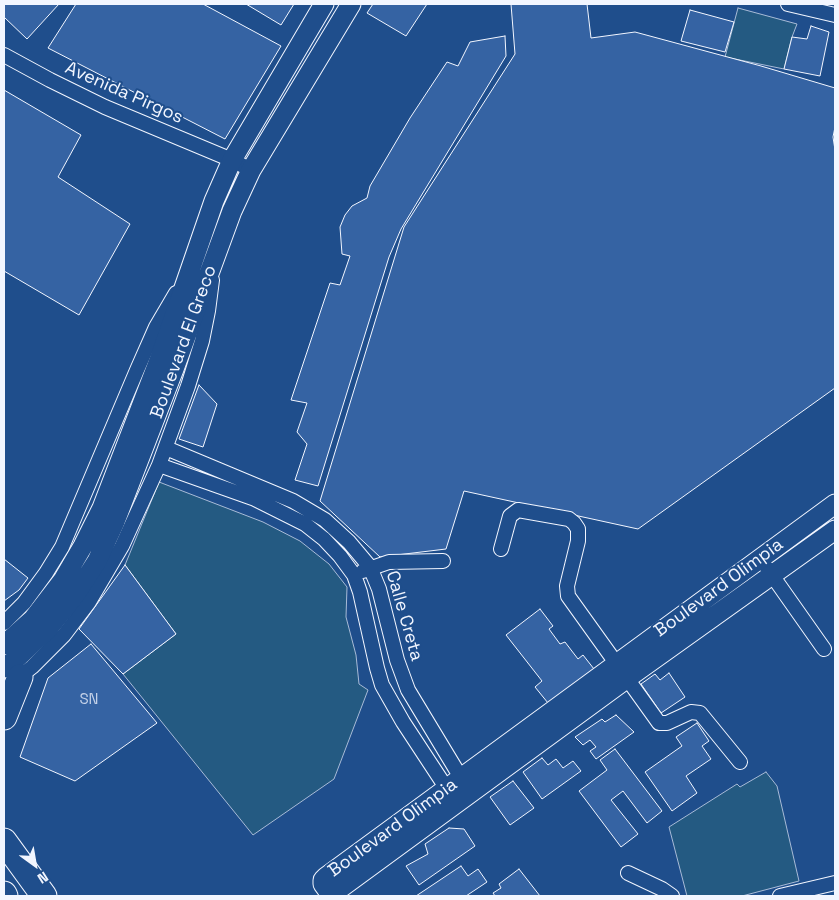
<!DOCTYPE html>
<style>
body{margin:0}
#map{position:relative;width:839px;height:900px;overflow:hidden;background:#1f4e8c;font-family:"Space Grotesk",sans-serif}
canvas{display:block}
.frame{position:absolute;inset:0;border:5px solid #f2f6ff;pointer-events:none}
.north{position:absolute;left:10px;top:840px;width:50px;height:50px;-webkit-text-stroke:4px #1f4e8c;paint-order:stroke;rotate:148deg;font-size:14px;font-weight:700;line-height:20px;text-align:center;color:#f2f6ff}
.north::after{content:'';display:block;margin:auto;width:18px;height:22px;background:#f2f6ff;clip-path:polygon(50% 0,100% 100%,50% 72%,0 100%)}
</style>
<div id="map">
<canvas width="839" height="900"></canvas>
<div class="frame"></div>
<div class="north">N</div>
</div>
<script>
const ctx = document.querySelector('canvas').getContext('2d');
ctx.lineJoin = 'round';
function fillPath(path, color) {
  ctx.fillStyle = color;
  ctx.fill(path, 'evenodd');
}
function poly(rows) {
  const path = new Path2D();
  for (const r of rows) {
    path.moveTo(r[0], r[1]);
    for (let i = 2; i < r.length; i += 2) path.lineTo(r[i], r[i + 1]);
  }
  return path;
}
function strokePath(path, color, width, dash) {
  ctx.strokeStyle = color;
  ctx.lineWidth = width;
  ctx.lineCap = dash ? 'butt' : 'round';
  ctx.setLineDash(dash || []);
  ctx.stroke(path);
}
function write(font, color, halo, rows, align = 'center') {
  ctx.font = font + ' "Space Grotesk",sans-serif';
  ctx.lineWidth = 4;
  ctx.setLineDash([]);
  ctx.textBaseline = 'middle';
  ctx.strokeStyle = halo;
  ctx.fillStyle = color;
  for (const [text, x, y, turn = 0] of rows) {
    ctx.save();
    ctx.translate(x, y);
    ctx.rotate((+turn || 0) * Math.PI / 180);
    ctx.textAlign = isNaN(turn) ? turn : align;
    if (halo) ctx.strokeText(text, 0, 0);
    ctx.fillText(text, 0, 0);
    ctx.restore();
  }
}
const green = poly([
 [738,8,797,24,792,37,784,69,725,57,738,8],
 [159,482,263,522,300,541,329,564,347,587,346,617,356,655,359,684,368,690,334,779,253,835,123,674,176,634,125,565,159,482],
 [766,772,777,786,799,881,742,896,687,896,669,827,737,784,740,787,766,772]
]);
fillPath(green, '#245a82');
strokePath(green, '#a8bbd7', 1);
const building = poly([
 [4,4,59,4,27,39,4,17,4,4],
 [76,4,203,4,281,46,225,139,48,48,76,4],
 [246,4,294,4,281,25,246,4],
 [373,4,427,4,406,36,367,13,373,4],
 [511,4,587,4,591,38,635,32,761,66,835,88,835,127,833,137,835,150,835,388,638,529,464,491,446,549,380,557,320,501,404,227,515,54,511,4],
 [690,10,734,22,725,52,681,41,690,10],
 [811,26,829,32,820,76,784,69,792,37,807,39,811,26],
 [505,36,506,56,401,229,389,257,318,486,295,480,307,444,297,432,307,403,291,400,330,283,340,285,350,256,342,254,340,227,345,215,352,206,367,198,370,186,410,118,447,62,458,66,470,42,505,36],
 [4,90,81,135,58,177,130,224,79,315,4,271,4,90],
 [199,385,217,404,203,447,179,439,199,385],
 [4,559,28,578,19,590,4,601,4,559],
 [125,565,176,634,123,674,79,629,125,565],
 [540,609,553,626,549,629,560,644,565,642,578,659,583,655,594,669,548,703,535,687,542,681,506,635,540,609],
 [91,644,157,723,75,781,20,757,48,678,91,644],
 [669,673,685,697,661,713,641,684,655,674,660,680,669,673],
 [616,715,634,732,596,759,590,751,596,747,590,740,583,745,575,737,602,719,605,722,616,715],
 [697,723,709,741,702,746,711,759,686,776,697,793,672,811,645,772,682,746,676,737,697,723],
 [615,749,662,811,647,823,623,791,611,800,638,834,621,847,579,791,607,770,600,760,615,749],
 [542,758,548,765,556,759,563,768,573,761,581,771,542,799,523,772,542,758],
 [513,781,534,808,510,825,490,797,513,781],
 [449,828,464,829,475,846,419,885,406,866,428,854,425,844,449,828],
 [461,866,468,876,478,869,487,882,466,896,416,896,461,866],
 [519,869,540,896,495,896,493,893,501,888,499,884,519,869]
]);
fillPath(building, '#3563a3');
strokePath(building, '#f2f6ff', 1);
const street = poly([
 [788,4,835,15],
 [4,55,50,80,105,107,232,160,251,170],
 [166,448,293,501,325,520,349,542,370,567,379,589,397,660,408,690,466,786],
 [159,465,255,499,305,524,324,539,340,556,354,575,360,592,377,668,382,685,403,722,447,789],
 [501,549,510,516,518,510,569,519,574,523,578,529,578,541,567,586,568,596,659,723,667,723,691,712,700,713,740,762],
 [767,568,824,649],
 [363,571,389,562,443,561],
 [4,623,24,603,46,573,62,547,137,370,156,327,176,293],
 [14,681,32,667,64,635,89,602,122,546,159,465,188,386,202,341,208,311,212,280],
 [628,873,662,889,672,896],
 [780,896,835,883]
]);
const secondary = poly([
 [835,504,326,877,323,880,323,884,331,895,626,679,835,530],
 [4,645,33,619,63,580,83,546,102,508,158,363,214,201,232,160,324,4],
 [4,668,17,658,48,629,75,595,97,561,114,524,174,369,232,211,251,170,351,4]
]);
const highway = poly([
 [4,717,20,677],
 [4,841,44,896],
 [4,894,5,896]
]);
strokePath(street, '#f2f6ff', 16);
strokePath(secondary, '#f2f6ff', 21);
strokePath(highway, '#f2f6ff', 27);
strokePath(street, '#1f4e8c', 14);
strokePath(secondary, '#1f4e8c', 19);
strokePath(highway, '#1f4e8c', 25);
write('15px', '#c3d1e8', null, [
 ["SN",89,700]
]);
write('18px', '#f2f6ff', '#1f4e8c', [
 ["Avenida Pirgos",124,93,24],
 ["Boulevard El Greco",184,342,-70],
 ["Boulevard Olimpia",719,588,-36],
 ["Calle Creta",404,616,74],
 ["Boulevard Olimpia",393,828,-36]
]);
</script>
